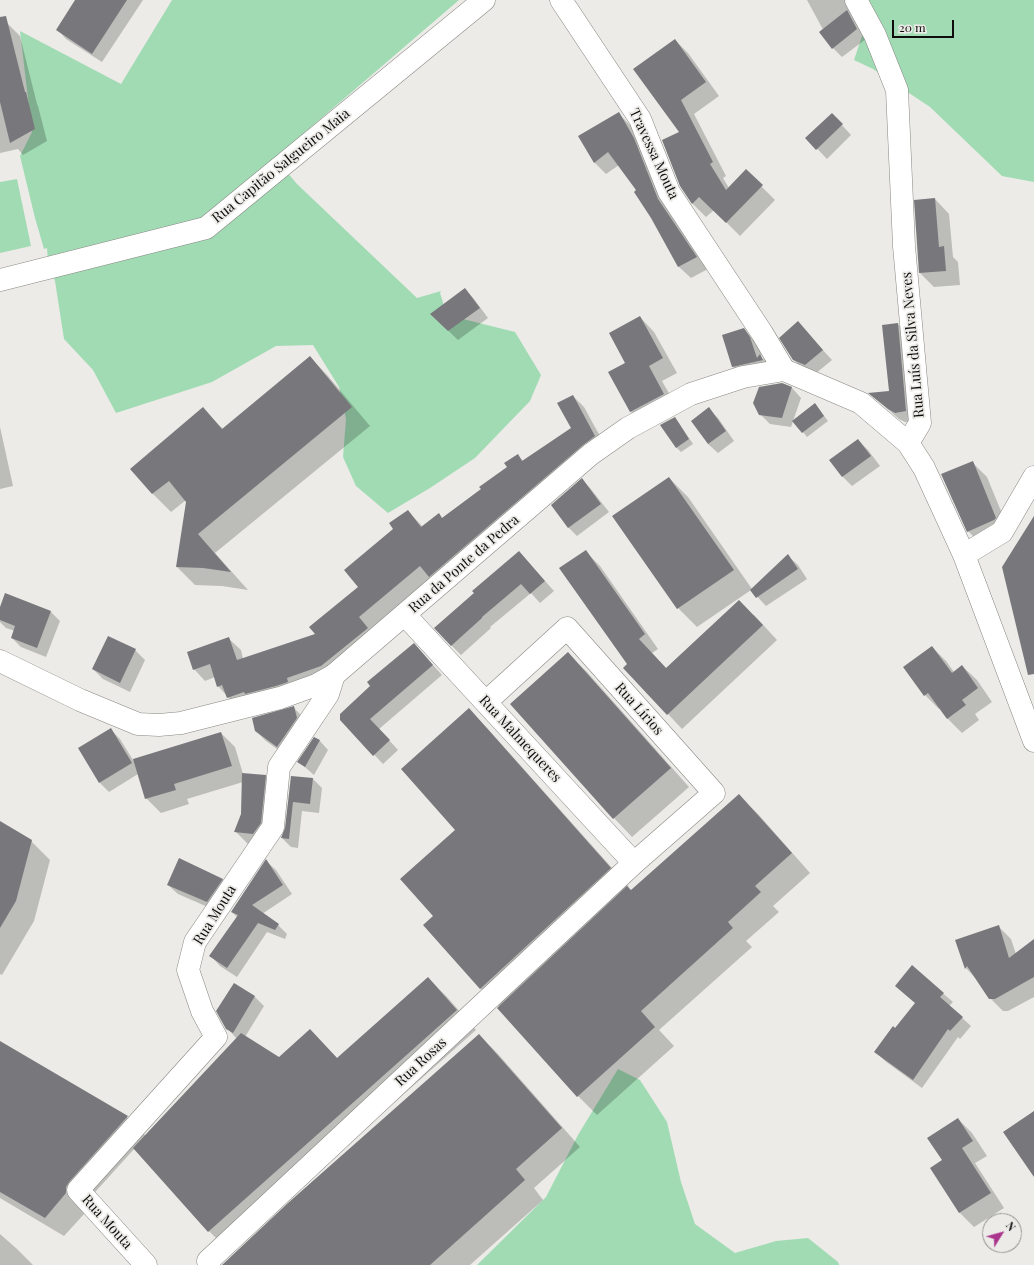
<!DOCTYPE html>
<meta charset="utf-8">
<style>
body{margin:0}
#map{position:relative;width:1034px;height:1265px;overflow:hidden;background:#ecebe7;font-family:"Playfair Display",serif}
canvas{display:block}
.north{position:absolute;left:982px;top:1213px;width:40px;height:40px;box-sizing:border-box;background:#ecebe7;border:1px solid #93928f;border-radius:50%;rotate:53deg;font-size:11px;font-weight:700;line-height:16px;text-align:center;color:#0e0d0c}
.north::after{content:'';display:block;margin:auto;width:14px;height:18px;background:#aa358d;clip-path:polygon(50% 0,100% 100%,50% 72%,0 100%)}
.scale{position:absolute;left:892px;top:20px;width:62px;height:18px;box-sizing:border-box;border:2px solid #0e0d0c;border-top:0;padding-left:5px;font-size:12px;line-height:14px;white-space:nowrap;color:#0e0d0c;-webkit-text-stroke:3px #ecebe7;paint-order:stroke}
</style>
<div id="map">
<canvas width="1034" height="1265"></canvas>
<div class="north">N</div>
<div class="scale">20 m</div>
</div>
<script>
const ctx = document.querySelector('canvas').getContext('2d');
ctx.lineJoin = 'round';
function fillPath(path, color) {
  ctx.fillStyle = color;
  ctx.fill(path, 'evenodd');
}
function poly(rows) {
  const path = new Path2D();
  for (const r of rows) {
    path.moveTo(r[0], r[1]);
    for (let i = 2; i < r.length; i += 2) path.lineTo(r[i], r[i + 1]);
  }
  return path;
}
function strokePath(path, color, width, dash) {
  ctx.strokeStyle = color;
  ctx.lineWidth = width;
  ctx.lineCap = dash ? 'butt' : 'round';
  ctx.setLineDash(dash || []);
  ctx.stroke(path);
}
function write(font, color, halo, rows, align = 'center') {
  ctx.font = font + ' "Playfair Display",serif';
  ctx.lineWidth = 3.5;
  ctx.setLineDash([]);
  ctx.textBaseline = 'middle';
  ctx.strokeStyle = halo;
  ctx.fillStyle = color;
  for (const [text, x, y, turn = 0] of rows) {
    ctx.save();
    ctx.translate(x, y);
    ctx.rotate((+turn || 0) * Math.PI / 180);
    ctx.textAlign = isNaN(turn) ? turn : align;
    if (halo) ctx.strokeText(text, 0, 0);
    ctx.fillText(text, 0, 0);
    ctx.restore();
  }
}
fillPath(poly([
 [172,0,459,0,275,158,297,184,417,298,441,291,440,293,447,315,515,332,541,375,530,401,475,458,430,488,388,513,356,486,343,457,346,419,339,387,313,345,276,346,212,382,116,413,93,370,64,339,55,281,48,261,47,248,44,249,35,218,20,156,32,132,20,31,121,84],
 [863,0,1034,0,1034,182,1002,176,930,107,873,69,854,60,862,36],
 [17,179,31,246,0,253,0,182],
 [618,1069,640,1080,667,1122,681,1182,695,1224,735,1253,776,1241,808,1238,838,1262,839,1265,477,1265,546,1197,578,1135]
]), '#a1dbb4');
fillPath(poly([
 [76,0,143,0,102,62,66,39,57,29],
 [807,0,847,0,866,39,842,57,833,48],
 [8,24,20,36,37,104,38,106,47,141,23,155,18,149,0,153,0,25],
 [675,40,688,53,719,96,694,114,726,176,723,178,729,188,746,171,775,200,740,236,714,210,706,217,693,204,681,186,680,132],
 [618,113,630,125,646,151,708,269,691,278,679,267,637,191,619,165,606,174,594,162],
 [841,124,851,135,827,159,807,138],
 [935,199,949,214,953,257,958,262,960,285,934,287,920,273,916,201],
 [465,289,474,299,488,318,458,340,431,314],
 [640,317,654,332,677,373,662,381,678,409,646,426,631,412,610,372,626,363],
 [798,323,832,360,815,374,803,369,793,359],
 [898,324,908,334,915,421,905,422,899,419,871,394,890,392],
 [744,329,753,339,759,348,762,358,770,365,742,376,733,367,723,336],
 [310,357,328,376,370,426,215,553,248,590,222,586,195,585,177,567,187,502,186,500,171,512,153,494,132,469,203,409,223,429],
 [782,384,792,388,801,398,791,427,770,424,760,414],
 [573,396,584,407,606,447,431,578,370,629,379,640,333,678,239,709,218,686,215,677,205,681,194,669,229,639,241,650,243,659,317,635,359,587,395,529,408,511,423,527,442,518,482,489,508,467,518,455,523,461,572,428],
 [709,409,718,418,734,441,718,453,708,444],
 [819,409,828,421,807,437,803,432],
 [675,418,679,423,693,444,681,452,676,447],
 [0,427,13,486,0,489],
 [858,440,868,450,880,466,852,486,843,477,831,460],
 [972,462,987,477,1010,533,982,545,968,531],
 [669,478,688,497,752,589,788,556,798,565,807,579,766,606,751,590,697,627,678,608,614,516],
 [582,480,590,488,609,512,577,536,569,528,552,505],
 [585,551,600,566,658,649,652,653,667,669,754,615,777,640,682,729,668,714,629,664],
 [519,552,554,591,540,603,531,593,490,627,491,628,461,655,451,645,475,593],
 [0,610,51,612,60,621,46,657,21,647,12,638,15,631,6,628,0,622],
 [932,647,946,661,954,672,962,666,977,680,992,702,975,714,979,720,962,733,947,718,940,708,939,709,925,695],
 [135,650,145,660,130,692,103,679,93,669],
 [423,654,442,675,379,729,398,750,383,764,341,720],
 [568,654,587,672,689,787,632,837,614,818],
 [293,707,303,717,287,756,266,741,256,731],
 [469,710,488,729,629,887,628,888,631,892,739,796,758,814,810,873,773,906,779,912,746,941,752,947,659,1030,674,1046,597,1115,578,1096,498,1008,500,1007,481,989,424,925,434,916,457,830],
 [111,730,120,739,133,760,221,733,235,747,243,774,265,776,280,790,268,848,250,846,235,831,242,814,243,782,187,799,189,804,161,813,146,798,138,774,109,792,100,783],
 [315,738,320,741,328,750,314,775,299,762],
 [292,778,313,779,322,788,319,813,302,811,298,848,291,847,282,838,286,829],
 [0,822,31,841,50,860,34,921,2,975,0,974],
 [266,861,276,870,292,894,262,914,278,925,287,934,285,939,267,932,237,977,220,966,211,956,237,917,232,912],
 [222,879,232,889,217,911,178,894,168,885],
 [998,926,1011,939,1016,954,1034,940,1034,997,1008,1011,1003,1011,990,998,978,981,966,968,957,940],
 [912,967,953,1002,949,1006,971,1026,960,1039,958,1037,922,1088,885,1061,876,1052,916,1003],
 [428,978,447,997,476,1030,228,1250,209,1231,135,1148,87,1201,85,1213,64,1236,0,1198,0,1042,127,1117,146,1136,237,1039,227,1028,234,984,255,997,264,1006,245,1037,279,1058,310,1030,338,1059],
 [479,1035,498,1054,580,1147,534,1188,543,1200,470,1265,223,1265],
 [958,1119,972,1133,987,1156,975,1163,1004,1208,974,1227,960,1213,931,1168,943,1161],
 [0,1234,17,1249,33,1265,0,1265]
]), '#0003');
fillPath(poly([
 [75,0,127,0,92,54,56,30],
 [847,10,857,29,832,49,819,32],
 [6,16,25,92,26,92,35,129,10,143,0,102,0,17],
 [675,39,706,82,681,100,713,162,710,164,726,190,746,169,763,185,726,223,699,197,692,204,680,186,662,140,679,132,633,69],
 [619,112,634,138,658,199,697,257,678,267,651,218,634,192,636,190,608,152,594,163,578,136],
 [832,113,843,124,816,150,805,138],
 [935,198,939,247,944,246,946,271,919,273,914,200],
 [465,288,480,308,448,331,430,314],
 [640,316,663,358,649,366,664,394,630,412,608,372,625,363,609,333],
 [798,321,823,350,805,365,793,360,779,338],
 [898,323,906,411,895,413,888,409,868,393,889,391,882,325],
 [744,328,750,337,757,358,760,354,763,360,732,367,722,335],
 [310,356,352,407,198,534,231,572,203,568,176,567,186,502,169,481,152,494,130,469,203,407,222,429],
 [782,383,792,387,782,418,759,415,753,403,759,387],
 [573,395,595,436,583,445,429,577,420,566,359,617,368,628,321,666,287,678,288,682,276,686,245,694,244,692,227,698,222,685,217,687,210,664,193,670,187,652,229,637,237,660,315,634,309,627,358,587,344,570,393,529,389,523,408,510,421,527,439,513,442,518,481,489,479,487,507,467,504,463,518,454,522,461,571,428,557,403],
 [815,403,824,416,802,433,792,421],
 [709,407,726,431,708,444,691,421],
 [675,417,689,439,676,448,660,425],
 [858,439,871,456,842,477,829,460],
 [973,461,996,518,994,520,967,532,941,474],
 [669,477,734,570,677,609,612,516],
 [582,478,601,504,568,528,551,505],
 [1034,516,1034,674,1028,675,1002,567],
 [586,550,645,634,639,639,666,668,739,600,763,625,667,715,623,668,627,664,559,568],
 [519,551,545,581,530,594,521,584,482,617,482,618,451,646,434,628,474,593,472,591],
 [788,554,798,569,756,598,750,590],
 [5,593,51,611,37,648,11,638,15,626,0,620,0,607],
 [108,636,136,649,120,683,92,669],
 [414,643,433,665,370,719,390,740,373,756,340,720,340,714,370,686,367,682],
 [932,646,952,673,962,665,978,688,962,700,966,705,947,719,928,693,924,696,903,667],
 [568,652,671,768,613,819,510,704],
 [294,706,297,718,277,747,255,731,252,718],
 [469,708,611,868,480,989,423,925,433,916,400,879,455,830,401,769],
 [111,728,132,763,99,783,78,748],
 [221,732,232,766,174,784,176,790,145,799,133,759],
 [314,737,320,740,305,767,297,762],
 [242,773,266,775,261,823,253,834,234,832,241,814],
 [291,776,313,778,310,804,293,802,289,839,281,838,285,828],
 [739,794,792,853,755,886,761,892,728,922,733,928,641,1011,655,1027,577,1097,497,1008,627,886,631,890],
 [0,821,32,840,16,901,0,928],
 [179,858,223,879,207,902,167,885],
 [266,859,283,885,252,905,279,924,275,930,258,923,227,968,209,956,238,915,231,912],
 [999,925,1009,958,1034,939,1034,977,995,999,989,999,967,966,965,969,955,940],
 [912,965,944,993,940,997,963,1017,950,1031,948,1029,913,1080,874,1052,893,1026,895,1028,915,1003,895,986],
 [428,977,457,1010,208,1232,133,1148,241,1033,279,1057,310,1029,337,1058],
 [234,983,255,996,233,1033,226,1029,216,1011],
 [479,1034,562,1128,516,1169,525,1180,430,1265,222,1265,288,1203],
 [0,1041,128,1116,69,1182,66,1187,66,1193,45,1218,0,1192],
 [1034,1111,1034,1177,1003,1132],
 [958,1118,973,1141,962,1148,991,1193,959,1213,930,1168,942,1160,927,1138]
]), '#78777b');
const minor = poly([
 [561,0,640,119,669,192,762,333,784,370],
 [856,0,875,35,897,90,904,246,920,423,908,443],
 [0,280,206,228,484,0],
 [405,615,634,863],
 [208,1261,634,863,714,793,567,628,486,702],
 [146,1265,78,1190,216,1037,202,1011,188,970,195,942,273,827,279,767,328,694,334,675]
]);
const tertiary = poly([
 [964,555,1002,532,1034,477],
 [0,661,80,700,138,724,159,725,181,723,280,698,316,685,334,675,591,454,628,428,691,394,743,377,784,370,861,403,908,443,924,468,964,555,1034,741]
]);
strokePath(minor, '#898783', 23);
strokePath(tertiary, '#898783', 23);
strokePath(minor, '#fff', 22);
strokePath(tertiary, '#fff', 22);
write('14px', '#0e0d0c', '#ecebe7', [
 ["Travessa Mouta",654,154,65],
 ["Rua Capitão Salgueiro Maia",281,166,-39],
 ["Rua Luís da Silva Neves",913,345,-95],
 ["Rua da Ponte da Pedra",464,564,-41],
 ["Rua Lírios",639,709,48],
 ["Rua Malmequeres",520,739,47],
 ["Rua Mouta",215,915,-58],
 ["Rua Rosas",421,1062,-43],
 ["Rua Mouta",107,1222,48]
]);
</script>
